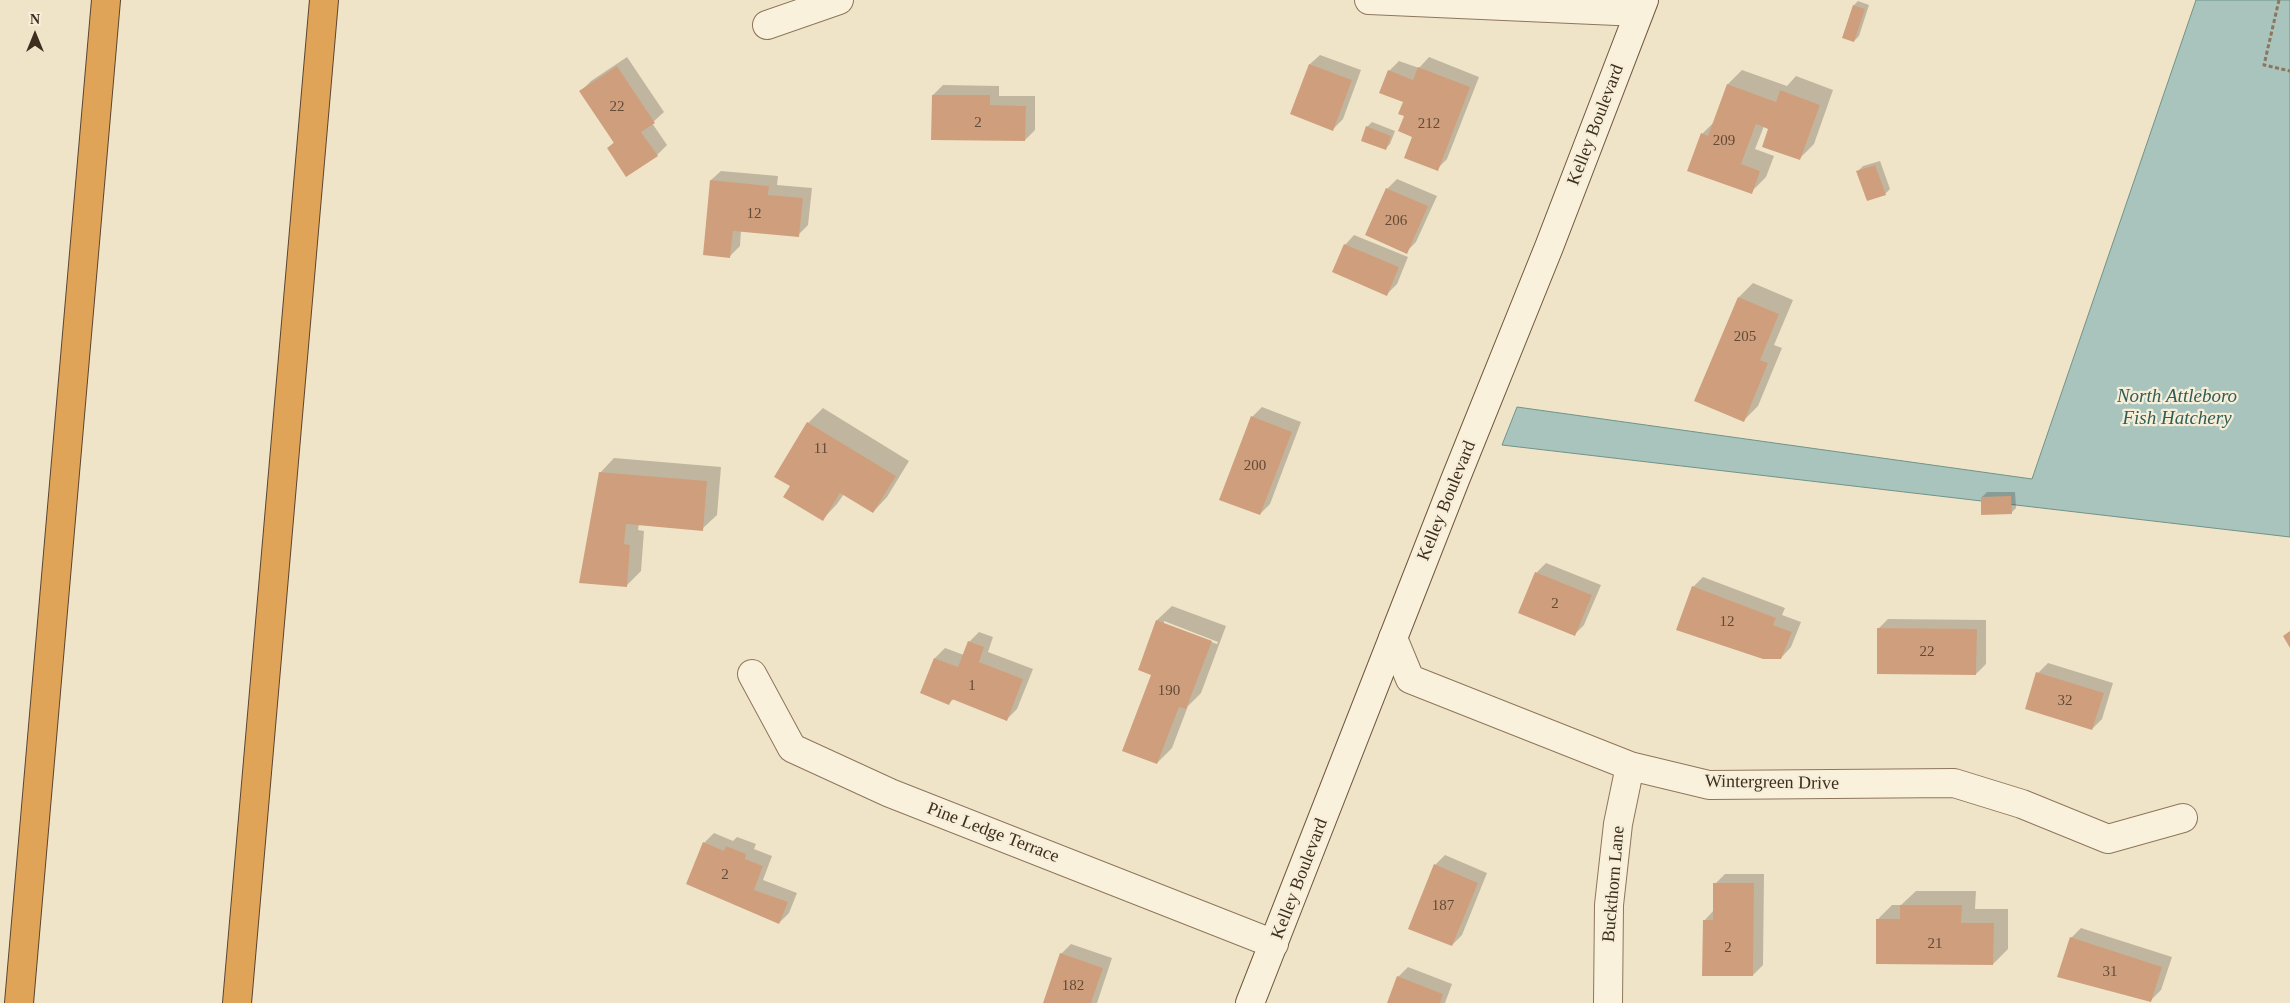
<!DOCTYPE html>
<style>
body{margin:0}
#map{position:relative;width:2290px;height:1003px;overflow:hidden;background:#f0e4c8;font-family:"Times New Roman",serif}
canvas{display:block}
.north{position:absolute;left:10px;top:10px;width:50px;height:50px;-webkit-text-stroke:4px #f7eed8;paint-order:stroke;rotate:0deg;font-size:14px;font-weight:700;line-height:20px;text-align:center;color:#3d2e20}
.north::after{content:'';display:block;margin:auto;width:18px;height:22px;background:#3d2e20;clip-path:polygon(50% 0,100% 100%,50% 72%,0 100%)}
</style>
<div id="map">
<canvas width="2290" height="1003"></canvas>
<div class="north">N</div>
</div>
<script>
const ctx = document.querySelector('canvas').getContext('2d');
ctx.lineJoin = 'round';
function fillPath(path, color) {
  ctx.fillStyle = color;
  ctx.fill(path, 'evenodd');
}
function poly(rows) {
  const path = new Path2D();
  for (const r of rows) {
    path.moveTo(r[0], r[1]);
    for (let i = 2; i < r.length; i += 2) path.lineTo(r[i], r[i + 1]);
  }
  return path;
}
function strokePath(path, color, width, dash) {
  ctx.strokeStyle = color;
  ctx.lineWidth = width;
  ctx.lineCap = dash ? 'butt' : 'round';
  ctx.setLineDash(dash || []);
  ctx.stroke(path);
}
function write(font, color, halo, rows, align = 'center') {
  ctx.font = font + ' "Times New Roman",serif';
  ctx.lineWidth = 4.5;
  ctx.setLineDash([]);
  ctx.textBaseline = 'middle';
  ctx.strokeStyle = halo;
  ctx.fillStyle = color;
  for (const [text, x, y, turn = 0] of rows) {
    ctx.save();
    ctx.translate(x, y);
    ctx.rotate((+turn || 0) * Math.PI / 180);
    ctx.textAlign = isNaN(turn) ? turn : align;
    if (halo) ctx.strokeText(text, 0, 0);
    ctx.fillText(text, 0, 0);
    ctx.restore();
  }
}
const water = poly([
 [2196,0,2290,0,2290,537,1502,445,1517,407,2032,479,2196,0]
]);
fillPath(water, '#a9c4bc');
strokePath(water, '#6f938a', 1);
fillPath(poly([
 [1858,1,1869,5,1859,36,1854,41,1854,5],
 [1320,55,1361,70,1343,119,1333,129,1291,113,1310,64],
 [627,57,664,112,652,123,667,145,657,155,608,148,614,142,581,91,591,81],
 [1429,57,1479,77,1447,159,1437,169,1414,136,1406,116,1405,101,1389,71,1399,61,1419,68],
 [1742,70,1787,86,1796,76,1833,90,1814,144,1799,159,1770,128,1764,126,1755,149,1774,156,1766,177,1751,192,1702,134,1714,122,1728,84],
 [943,85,999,86,999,96,1035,96,1035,130,1025,140,933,95],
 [1372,122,1395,131,1390,144,1385,149,1367,127],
 [1880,161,1890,189,1885,194,1858,171,1863,166],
 [721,171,778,176,777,185,812,188,808,225,798,235,741,230,740,246,730,256,711,180],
 [1397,179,1437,196,1416,242,1406,252,1387,189],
 [1354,235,1408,257,1397,284,1387,294,1345,245],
 [1753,283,1793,300,1774,345,1782,348,1758,406,1744,420,1739,297],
 [1262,407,1301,422,1270,504,1260,514,1252,417],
 [823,408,909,461,887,497,873,512,844,494,837,504,823,519,791,485,808,423],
 [614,458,721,467,717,515,702,529,639,524,638,530,644,531,641,571,626,586,600,473],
 [1987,492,2015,492,2016,508,2011,513,1982,497],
 [1546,563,1601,585,1584,625,1574,635,1536,573],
 [1703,577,1785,608,1782,615,1801,622,1791,647,1781,658,1693,587],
 [1172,606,1226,626,1201,693,1188,706,1172,748,1157,763,1153,674,1139,669,1157,620],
 [1164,621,1218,642,1217,644,1164,624],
 [1888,619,1986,620,1986,664,1976,674,1878,629],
 [979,632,993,637,988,652,1033,669,1017,709,1007,719,954,699,949,703,922,693,935,658,945,648,964,655,969,642],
 [2048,663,2113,683,2102,719,2092,729,2038,673],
 [714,833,733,841,737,837,756,844,754,849,772,856,763,880,797,893,789,913,779,923,704,843],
 [1445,855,1487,873,1462,935,1452,945,1435,865],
 [1725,874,1764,874,1763,965,1753,975,1704,921,1714,910,1715,884],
 [1916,891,1976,891,1975,909,2008,909,2008,949,1993,964,1877,920,1892,905,1901,905],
 [2081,928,2172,957,2161,990,2151,1000,2071,938],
 [1071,944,1112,958,1097,1003,1044,1003,1061,954],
 [1408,967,1452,984,1445,1003,1388,1003,1398,977]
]), '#0003');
fillPath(poly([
 [1853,5,1865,9,1854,42,1842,38],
 [1309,64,1352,80,1333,131,1290,114],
 [617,66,655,123,641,132,658,156,626,177,607,148,614,143,579,91],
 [1418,67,1470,87,1438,171,1404,158,1412,137,1398,131,1404,116,1398,114,1403,102,1379,93,1388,70,1413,80],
 [1727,84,1776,102,1780,90,1820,105,1800,160,1762,147,1768,129,1756,124,1741,164,1760,171,1752,194,1687,171,1701,133,1708,136],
 [932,95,990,95,990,105,1026,106,1025,141,931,140],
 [1366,126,1391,136,1386,150,1361,141],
 [1875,165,1886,195,1867,201,1856,171],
 [710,180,769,186,768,195,803,198,799,237,733,231,730,258,703,255],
 [1386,188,1428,206,1407,254,1365,235],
 [1344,244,1399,267,1387,296,1332,272],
 [1738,297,1779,314,1760,360,1768,363,1744,422,1694,401],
 [1251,416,1292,432,1260,515,1219,500],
 [807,422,896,476,873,513,840,493,823,521,783,497,790,486,774,477],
 [599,472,707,481,703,531,626,524,624,544,630,545,627,587,579,583],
 [2011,496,2012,514,1981,515,1981,497],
 [1535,572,1592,595,1575,636,1518,613],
 [1692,586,1776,618,1773,625,1792,632,1781,659,1763,659,1676,630],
 [1156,620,1212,641,1186,709,1179,707,1157,764,1122,751,1151,675,1138,670],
 [1877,628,1977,629,1976,675,1877,674],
 [2290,631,2290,648,2283,636],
 [968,641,984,647,979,662,1023,679,1007,721,952,699,949,705,920,693,934,658,958,667],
 [2036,672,2104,693,2092,730,2025,709],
 [703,842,724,851,726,846,746,854,745,859,763,866,754,890,788,902,779,924,686,884],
 [1434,864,1478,883,1452,946,1408,929],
 [1713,883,1754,883,1753,976,1702,976,1703,920,1713,920],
 [1900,905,1962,905,1961,923,1994,923,1993,965,1876,964,1876,919,1900,919],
 [2070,937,2162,967,2151,1002,2057,977],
 [1060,953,1103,968,1091,1003,1043,1003],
 [1397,976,1443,994,1440,1003,1387,1003]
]), '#cf9f7d');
const street = poly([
 [1369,0,1639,12],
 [767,25,839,0],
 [1393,638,1410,679,1630,766,1709,785,1954,783,2022,804,2108,839,2183,818],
 [752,674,792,748,890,793,1274,944],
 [1608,1003,1609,905,1618,824,1630,766]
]);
const secondary = poly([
 [1250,1003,1455,480,1549,247,1644,0]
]);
const highway = poly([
 [19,1003,106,0],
 [237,1003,324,0]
]);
strokePath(street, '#8d765c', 30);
strokePath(secondary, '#6f573f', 30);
strokePath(highway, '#5b4430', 30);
strokePath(poly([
 [2279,0,2264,65,2290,71]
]), '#8d765c', 3, [4, 2.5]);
strokePath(street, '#faf1dc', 28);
strokePath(secondary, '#faf1dc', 28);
strokePath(highway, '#e0a458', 28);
write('15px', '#624a37', null, [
 ["22",617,107],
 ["2",978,123],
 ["212",1429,124],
 ["209",1724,141],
 ["12",754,214],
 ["206",1396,221],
 ["205",1745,337],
 ["11",821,449],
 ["200",1255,466],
 ["2",1555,604],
 ["12",1727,622],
 ["22",1927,652],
 ["1",972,686],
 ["190",1169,691],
 ["32",2065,701],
 ["2",725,875],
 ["187",1443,906],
 ["21",1935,944],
 ["2",1728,948],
 ["31",2110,972],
 ["182",1073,986]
]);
write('18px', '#3d2e20', '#f7eed8', [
 ["Kelley Boulevard",1596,125,-69],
 ["Kelley Boulevard",1447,501,-68],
 ["Wintergreen Drive",1772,783,1],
 ["Pine Ledge Terrace",993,833,21],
 ["Kelley Boulevard",1300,879,-69],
 ["Buckthorn Lane",1614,884,-85]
]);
write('italic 19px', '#2f5d5a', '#f7eed8', [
 ["North Attleboro",2177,397],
 ["Fish Hatchery",2177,419]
]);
</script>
